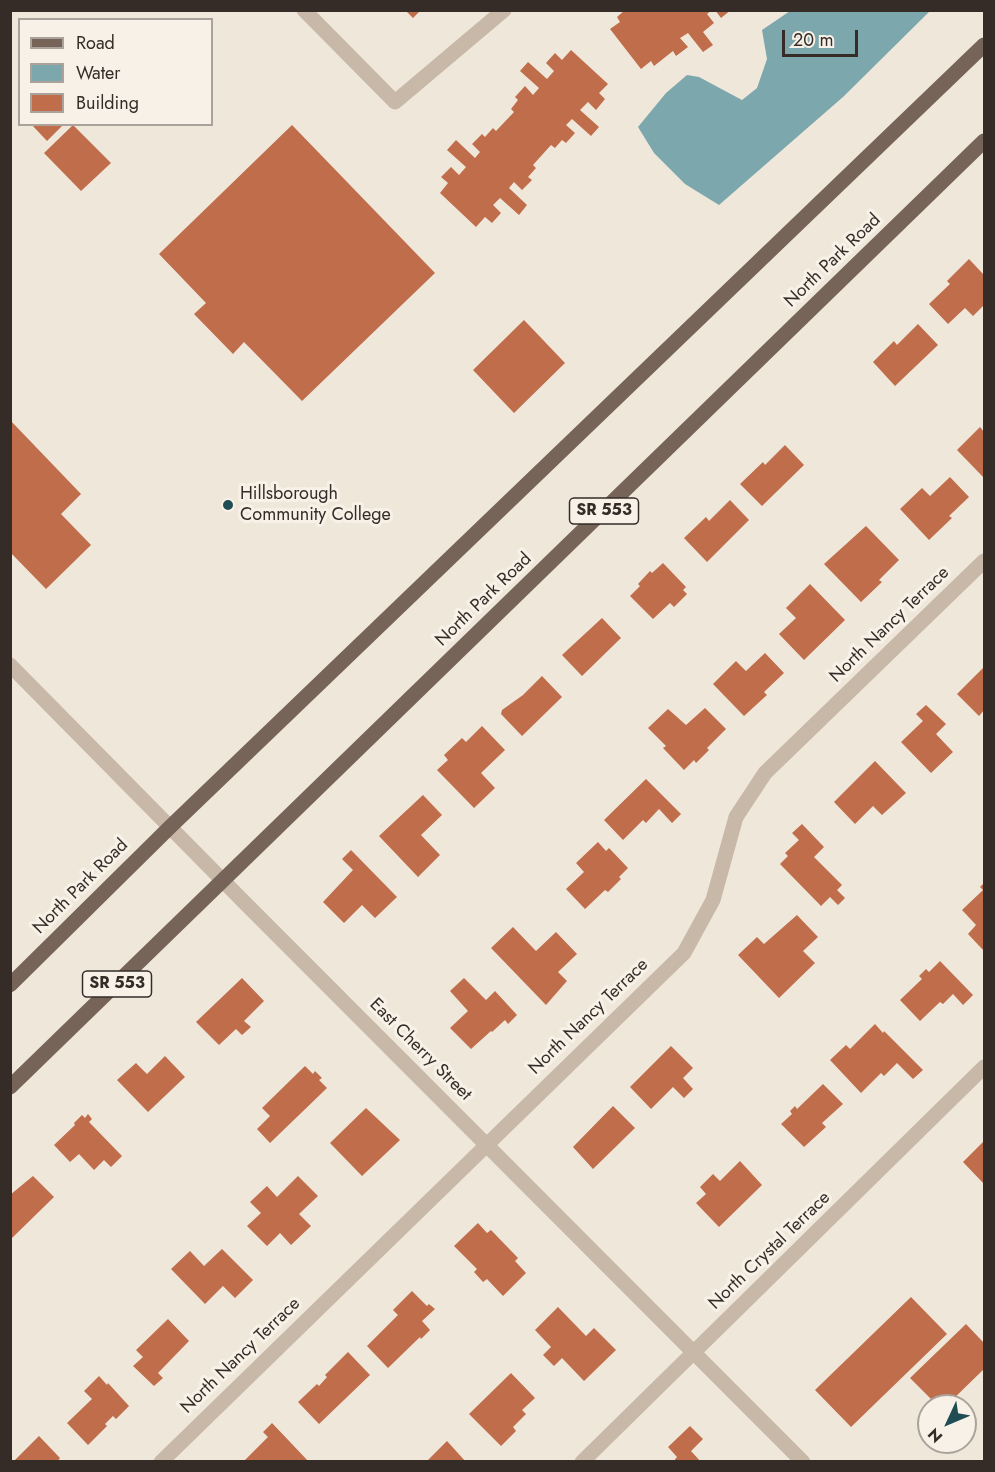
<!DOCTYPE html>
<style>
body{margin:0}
#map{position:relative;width:995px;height:1472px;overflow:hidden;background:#f0e7db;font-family:Jost,sans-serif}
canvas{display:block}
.frame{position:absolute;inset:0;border:12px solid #352c28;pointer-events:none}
.legend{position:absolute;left:18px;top:18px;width:195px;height:108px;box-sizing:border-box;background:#f8f1e7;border:2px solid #aaa29b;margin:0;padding:8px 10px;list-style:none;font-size:18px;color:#352c28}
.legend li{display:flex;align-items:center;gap:12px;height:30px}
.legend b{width:30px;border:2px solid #aaa29b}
.north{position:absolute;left:917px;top:1394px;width:60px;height:60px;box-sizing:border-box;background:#f8f1e7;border:2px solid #aaa29b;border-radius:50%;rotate:226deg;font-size:16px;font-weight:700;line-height:24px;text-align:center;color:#352c28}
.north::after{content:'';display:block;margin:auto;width:21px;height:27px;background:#204d54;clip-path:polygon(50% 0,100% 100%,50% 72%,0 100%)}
.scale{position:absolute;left:782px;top:30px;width:76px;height:27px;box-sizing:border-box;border:3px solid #352c28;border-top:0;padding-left:8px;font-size:18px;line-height:21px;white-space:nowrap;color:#352c28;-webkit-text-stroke:4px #f8f1e7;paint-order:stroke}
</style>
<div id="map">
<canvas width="995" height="1472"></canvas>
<div class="frame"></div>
<ul class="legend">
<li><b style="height:8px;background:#766459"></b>Road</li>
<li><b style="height:16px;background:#7ca7ac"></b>Water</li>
<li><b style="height:16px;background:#bf6d4a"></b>Building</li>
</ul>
<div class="north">N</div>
<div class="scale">20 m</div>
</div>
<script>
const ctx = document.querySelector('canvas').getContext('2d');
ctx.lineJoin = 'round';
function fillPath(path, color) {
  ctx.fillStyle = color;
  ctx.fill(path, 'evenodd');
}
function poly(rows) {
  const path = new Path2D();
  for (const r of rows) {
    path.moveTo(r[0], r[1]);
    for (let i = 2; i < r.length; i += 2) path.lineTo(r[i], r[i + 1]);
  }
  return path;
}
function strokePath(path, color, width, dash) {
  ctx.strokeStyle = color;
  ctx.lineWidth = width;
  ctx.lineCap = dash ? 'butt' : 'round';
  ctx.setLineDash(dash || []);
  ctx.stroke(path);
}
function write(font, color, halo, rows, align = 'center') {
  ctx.font = font + ' Jost,sans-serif';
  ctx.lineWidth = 6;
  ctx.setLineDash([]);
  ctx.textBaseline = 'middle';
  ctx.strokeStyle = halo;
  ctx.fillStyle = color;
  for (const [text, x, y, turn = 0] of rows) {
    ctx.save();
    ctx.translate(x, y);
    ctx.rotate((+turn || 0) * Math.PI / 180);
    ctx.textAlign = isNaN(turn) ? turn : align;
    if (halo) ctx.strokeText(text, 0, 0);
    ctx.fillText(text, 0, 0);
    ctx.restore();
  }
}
fillPath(poly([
 [790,11,930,11,843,97,719,205,685,184,654,153,638,127,666,93,687,75,699,77,742,100,757,88,767,59,762,30]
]), '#7ca7ac');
fillPath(poly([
 [405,10,421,10,413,18],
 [625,10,712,10,707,14,714,23,703,32,713,45,703,52,688,33,680,38,688,47,676,56,673,51,654,66,651,61,641,69,610,29,620,22,617,17],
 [715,10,731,10,721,18],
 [571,50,608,84,599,93,605,99,596,110,588,102,580,110,599,127,591,136,572,119,566,125,575,133,566,143,562,140,555,148,551,145,533,165,536,168,528,177,532,180,522,190,514,182,509,188,527,205,519,215,500,198,493,205,501,213,492,223,485,217,476,227,440,193,448,183,441,177,451,167,459,175,466,167,447,150,456,140,475,158,480,152,472,144,482,134,485,137,493,128,496,131,514,112,511,109,518,100,515,97,525,86,533,95,539,88,520,71,528,62,547,79,554,71,546,63,555,53,562,60],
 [31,124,64,124,47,141],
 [73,125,111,163,81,191,44,153],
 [292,125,435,273,302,401,244,342,233,354,194,314,206,303,159,254],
 [969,259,984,275,984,305,973,316,965,308,948,324,929,304,950,284,947,281],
 [524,320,565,363,514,413,473,370],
 [918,324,938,345,895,386,873,362,894,341,897,345],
 [10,420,81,494,61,514,91,545,46,589,10,552],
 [980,427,984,432,984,478,957,450],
 [785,445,804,465,762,506,740,484,763,462,765,465],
 [950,477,969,497,949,516,952,518,929,540,900,509,922,488,930,496],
 [730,500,749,520,707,562,684,538,706,517,709,521],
 [866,526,899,560,879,580,882,582,861,602,824,564],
 [663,563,686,587,683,590,687,594,674,607,670,603,653,619,630,596,640,586,638,584,650,571,652,573],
 [810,584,845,620,804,660,779,634,796,618,786,608],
 [602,618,621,638,582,676,562,655],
 [765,653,784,673,764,692,767,695,744,716,713,684,736,661,746,671],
 [984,667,984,710,979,716,957,694],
 [542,676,562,697,522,736,501,714,502,710,523,695],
 [926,705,946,724,936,734,953,752,931,773,901,742,923,721,916,714],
 [705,708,726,729,707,748,709,750,696,763,694,760,684,770,663,748,666,746,648,728,668,709,686,725],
 [482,726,505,750,481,773,495,788,474,808,437,770,448,760,444,755,462,738,466,742],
 [875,761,906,793,882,815,873,806,855,824,834,802],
 [646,779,681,814,672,823,659,809,646,823,643,820,623,840,604,820],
 [423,795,442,815,421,835,440,855,418,877,379,836],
 [802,824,824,847,814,857,842,885,837,890,845,898,838,905,830,897,821,906,780,864,788,856,785,853,799,840,792,833],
 [598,842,606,851,609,848,628,868,619,877,621,879,608,892,605,890,585,909,566,889,584,872,576,863],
 [351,850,397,897,375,918,362,905,344,923,323,902,353,870,342,859],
 [984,883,984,951,968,934,976,925,962,910,983,890,980,887],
 [797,915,818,937,803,951,815,963,779,998,738,955,757,937,764,944],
 [513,927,536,951,556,932,577,954,558,972,567,981,546,1005,491,948],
 [940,961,973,995,963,1005,953,994,943,1004,940,1002,920,1021,900,1000,922,979,919,976,926,969,929,972],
 [242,978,264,1001,244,1021,251,1027,242,1035,236,1029,219,1045,196,1022],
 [464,978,486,1000,495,991,517,1015,508,1024,505,1020,492,1032,491,1031,471,1049,450,1028,468,1011,450,991],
 [875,1024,883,1033,884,1031,923,1070,913,1079,897,1063,884,1076,881,1073,861,1093,830,1060,846,1045,850,1049],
 [671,1046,693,1068,683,1078,693,1089,684,1098,673,1087,651,1109,630,1087],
 [165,1056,185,1077,148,1112,117,1080,136,1063,147,1074],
 [305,1066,313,1074,315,1071,322,1078,319,1080,327,1088,270,1143,257,1129,270,1116,262,1108],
 [823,1084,843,1104,822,1123,826,1127,804,1147,781,1124,792,1114,790,1111,795,1106,797,1109],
 [613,1106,635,1128,593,1169,573,1147],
 [366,1108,400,1140,362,1176,330,1143],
 [88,1114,92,1119,89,1122,122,1156,111,1167,104,1160,94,1170,79,1154,70,1162,54,1145,75,1125,74,1123,82,1115,85,1118],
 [984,1141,984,1184,963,1162],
 [740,1161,762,1185,719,1227,696,1203,706,1194,700,1187,713,1174,720,1181],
 [33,1176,54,1197,12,1238,10,1195],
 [298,1176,318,1196,299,1214,311,1226,291,1245,280,1233,267,1246,247,1226,261,1213,250,1202,267,1186,277,1197],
 [478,1223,487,1233,491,1230,518,1258,515,1261,526,1273,503,1296,487,1279,483,1282,474,1272,477,1269,454,1246],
 [222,1249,253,1280,235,1298,223,1286,205,1304,171,1269,190,1251,204,1266],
 [412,1291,427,1306,429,1304,435,1309,422,1321,430,1330,421,1339,420,1337,388,1368,367,1346,398,1315,393,1310],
 [911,1297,947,1334,851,1427,815,1390],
 [558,1307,586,1336,594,1328,616,1350,584,1381,562,1358,554,1366,543,1355,551,1347,535,1330],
 [168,1319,189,1341,158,1373,163,1378,154,1386,133,1366,143,1357,136,1350],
 [966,1324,984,1343,984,1369,946,1406,938,1406,910,1378],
 [348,1352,370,1375,319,1424,298,1402,317,1384,319,1386,327,1377,325,1375],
 [511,1373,535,1398,522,1410,526,1414,513,1427,516,1431,501,1446,469,1414],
 [99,1376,107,1385,108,1383,129,1406,116,1419,113,1416,105,1424,107,1426,88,1445,67,1423,92,1399,84,1391],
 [272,1423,309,1462,243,1462,268,1437,263,1432],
 [690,1426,703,1439,691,1451,701,1462,673,1462,677,1457,668,1447],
 [39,1436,60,1458,57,1462,13,1462],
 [447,1441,466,1462,426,1462]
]), '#bf6d4a');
strokePath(poly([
 [304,10,395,102,504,10],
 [161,1462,684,953,713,900,736,817,765,773,984,561],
 [582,1462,984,1067]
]), '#c7b8a8', 15);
strokePath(poly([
 [10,665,243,901,803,1462]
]), '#c7b8a8', 15);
strokePath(poly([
 [10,985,170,827,984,45],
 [10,1087,984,141]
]), '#766459', 15);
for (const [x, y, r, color] of [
 [228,505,6,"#204d54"]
]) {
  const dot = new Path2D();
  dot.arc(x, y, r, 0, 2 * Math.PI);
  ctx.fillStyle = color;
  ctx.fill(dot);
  strokePath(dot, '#f8f1e7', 2);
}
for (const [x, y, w] of [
 [604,511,69],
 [117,984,69]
]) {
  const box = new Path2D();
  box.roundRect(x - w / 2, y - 13, w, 26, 4.5);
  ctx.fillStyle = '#f8f1e7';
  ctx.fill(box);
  strokePath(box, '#352c28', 1.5);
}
write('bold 16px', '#352c28', null, [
 ["SR 553",604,511],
 ["SR 553",117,984]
]);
write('18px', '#352c28', '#f8f1e7', [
 ["North Park Road",833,261,-44],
 ["North Park Road",484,600,-44],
 ["North Nancy Terrace",890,625,-44],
 ["North Park Road",81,887,-45],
 ["North Nancy Terrace",589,1017,-44],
 ["East Cherry Street",420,1050,45],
 ["North Crystal Terrace",770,1251,-44],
 ["North Nancy Terrace",241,1356,-44]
]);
write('18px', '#352c28', '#f8f1e7', [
 ["Hillsborough",240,495],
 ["Community College",240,516]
], 'left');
</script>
